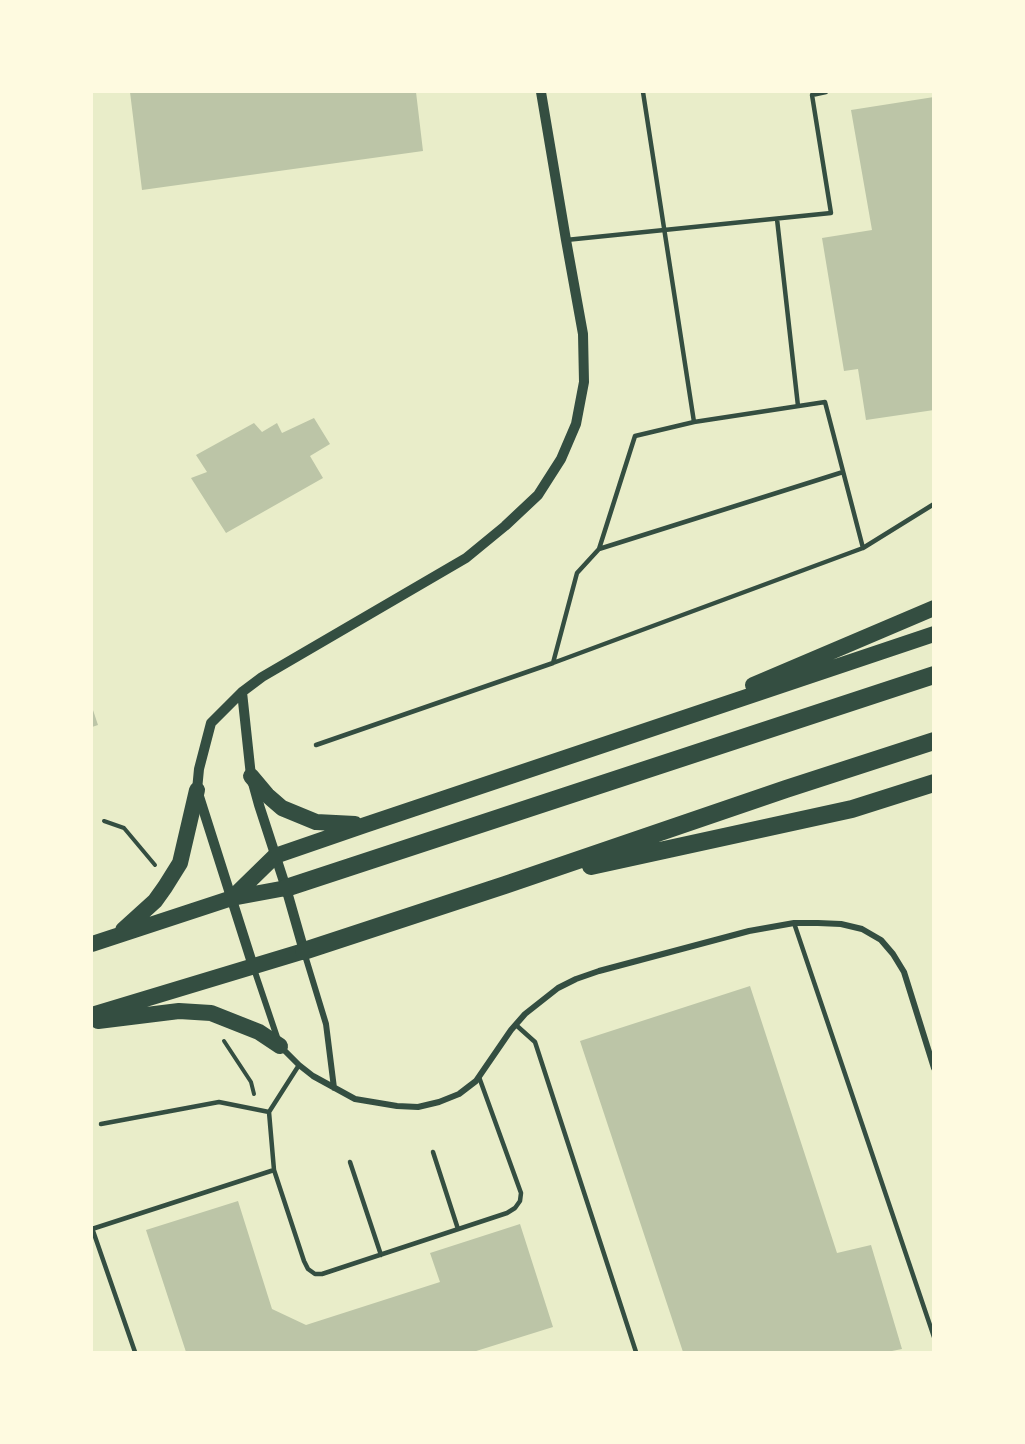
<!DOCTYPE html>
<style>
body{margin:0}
#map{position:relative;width:1025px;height:1444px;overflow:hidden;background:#e9edc9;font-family:Helvetica,sans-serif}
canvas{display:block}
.frame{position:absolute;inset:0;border:93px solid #fefae0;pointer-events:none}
</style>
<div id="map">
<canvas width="1025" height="1444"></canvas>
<div class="frame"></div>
</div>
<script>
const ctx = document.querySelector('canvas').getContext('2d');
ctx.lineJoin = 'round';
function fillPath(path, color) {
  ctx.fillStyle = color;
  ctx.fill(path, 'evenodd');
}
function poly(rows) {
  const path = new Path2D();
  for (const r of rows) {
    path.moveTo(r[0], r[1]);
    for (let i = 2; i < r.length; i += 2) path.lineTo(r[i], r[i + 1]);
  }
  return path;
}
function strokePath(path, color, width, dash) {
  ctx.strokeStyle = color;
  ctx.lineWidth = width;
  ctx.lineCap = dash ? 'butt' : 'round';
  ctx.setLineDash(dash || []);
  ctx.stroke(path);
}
fillPath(poly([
 [130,92,416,92,423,151,142,190],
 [934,97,934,410,866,420,858,369,844,371,822,238,872,230,851,110],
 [314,418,330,444,310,456,323,478,226,533,191,478,207,472,196,455,254,423,262,432,277,423,282,433],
 [92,707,98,725,92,727],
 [750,986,837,1253,871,1245,902,1349,887,1352,683,1352,580,1041],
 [238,1201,272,1309,306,1325,440,1282,430,1253,520,1224,553,1327,473,1352,186,1352,146,1230]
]), '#bcc5a7');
strokePath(poly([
 [104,821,124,828,155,865],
 [224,1041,251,1082,254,1094]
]), '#344e41', 4);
strokePath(poly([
 [643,92,694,422,825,402,863,548,934,504],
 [777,219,798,406],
 [566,240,831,213,812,95,826,92],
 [694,422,635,436,599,549,843,472],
 [553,663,863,548],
 [316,745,553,663,577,573,599,549],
 [794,923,934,1337],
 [516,1025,535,1042,636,1352],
 [101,1124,219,1102,269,1112],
 [433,1152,458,1229],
 [350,1162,381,1255],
 [274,1170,304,1261,308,1269,315,1274,322,1274,507,1213,515,1208,520,1201,521,1193,479,1077],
 [92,1228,135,1352],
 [92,1229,274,1170,269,1112,299,1065]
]), '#344e41', 4.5);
strokePath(poly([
 [304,952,326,1024,334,1088],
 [253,966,280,1046,299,1065,313,1076,355,1099,397,1106,418,1107,439,1102,459,1094,476,1081,511,1030,525,1014,558,988,576,979,599,971,749,931,794,923,818,923,841,924,862,929,881,940,893,954,904,972,934,1068]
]), '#344e41', 6);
strokePath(poly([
 [242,692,251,776,259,805,286,888,304,951],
 [253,966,197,790,199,769,211,723,242,692,262,677,466,558,505,526,538,495,561,459,576,424,584,382,583,334,566,240,541,92]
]), '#344e41', 10);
strokePath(poly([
 [753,685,934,608],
 [251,776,267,795,282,808,316,822,355,824],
 [232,898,275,856,365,825,934,634],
 [123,930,155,901,165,887,180,863,197,790],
 [92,944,232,898,286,888],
 [92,1015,304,951],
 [98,1021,179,1011,211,1013,259,1032,280,1046]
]), '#344e41', 16);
strokePath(poly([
 [591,866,852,809,934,783],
 [286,888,934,675],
 [304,951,505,885,786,789,934,741]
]), '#344e41', 18);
</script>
